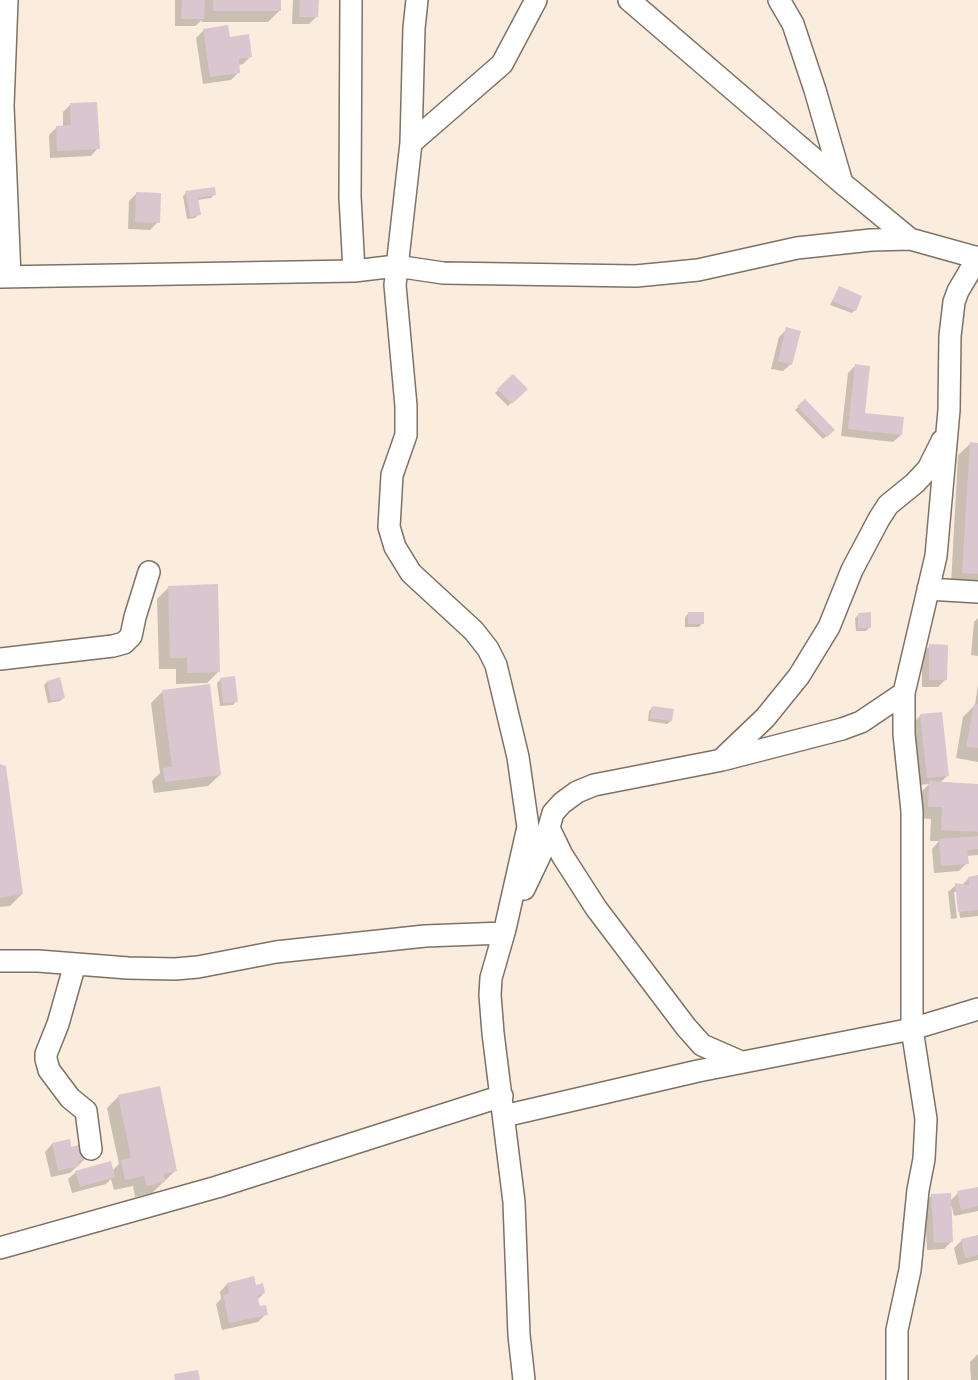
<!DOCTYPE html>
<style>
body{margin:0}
canvas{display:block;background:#faedde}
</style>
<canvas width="978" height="1380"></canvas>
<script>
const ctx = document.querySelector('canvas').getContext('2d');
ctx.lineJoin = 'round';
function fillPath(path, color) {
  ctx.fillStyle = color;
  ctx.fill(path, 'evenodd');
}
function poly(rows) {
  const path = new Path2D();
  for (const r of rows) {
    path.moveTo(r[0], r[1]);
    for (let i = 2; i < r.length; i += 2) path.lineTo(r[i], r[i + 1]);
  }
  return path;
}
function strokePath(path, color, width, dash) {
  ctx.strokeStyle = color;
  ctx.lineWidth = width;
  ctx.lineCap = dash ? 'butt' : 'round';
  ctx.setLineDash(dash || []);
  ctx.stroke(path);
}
fillPath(poly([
 [175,0,279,0,280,10,268,22,202,22,202,20,195,26,175,26],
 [293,0,317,0,316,17,309,24,292,24],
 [204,30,229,39,251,56,243,64,238,65,239,72,231,80,203,84,196,38],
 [70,105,98,148,91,156,50,158,49,135,57,127,63,127,63,112],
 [137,193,158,222,150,230,128,229,129,201],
 [186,193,215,194,211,198,197,200,199,214,195,218,187,219,183,196],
 [839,288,855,310,852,313,830,305],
 [787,329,791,364,783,371,771,369,779,337],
 [856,365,863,414,901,435,893,442,841,436,848,373],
 [513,376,525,389,508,406,495,393],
 [805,401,833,430,823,439,795,410],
 [970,444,978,444,978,585,951,584,958,455],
 [169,587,218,672,207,683,176,684,176,669,159,669,157,599],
 [689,613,702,623,699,627,685,627,685,617],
 [859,614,870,627,866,631,856,631,855,618],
 [978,618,978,656,971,655,974,622],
 [930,646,945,680,938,687,922,687,922,653],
 [221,679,236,701,233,705,220,706,217,683],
 [47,682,64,697,60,701,48,703,44,685],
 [978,684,978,762,956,758,963,717,975,705],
 [163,691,220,775,208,786,154,793,152,781,160,773,151,703],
 [652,708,671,721,667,724,648,721,649,711],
 [921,715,948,775,940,783,978,785,978,855,966,856,967,863,959,871,934,873,932,849,939,841,930,841,931,819,917,818,918,795,929,784,920,785,913,723],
 [0,765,22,894,10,906,0,907],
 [969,878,978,885,978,916,960,918,957,892,954,892,957,918,951,919,948,892,956,885,961,886],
 [119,1096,175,1171,152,1193,135,1197,133,1186,114,1190,111,1179,106,1184,72,1193,68,1179,76,1172,112,1171,119,1164,107,1108],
 [68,1140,70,1149,85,1159,70,1173,51,1177,45,1152,52,1144],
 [978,1188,978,1211,954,1216,952,1207,950,1207,952,1241,944,1249,927,1250,924,1203,932,1195,950,1201,958,1193],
 [978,1237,978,1260,958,1265,954,1248,962,1240],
 [227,1284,255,1287,264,1293,257,1300,258,1308,266,1314,258,1322,222,1330,216,1304,221,1299,220,1292],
 [978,1354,978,1380,971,1380,970,1362]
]), '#0003');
fillPath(poly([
 [182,0,205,0,204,19,181,19],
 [213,0,281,0,281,11,213,11],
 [300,0,319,0,318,17,299,17],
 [228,25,230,37,249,34,252,57,239,59,240,73,210,77,203,29],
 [97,102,100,149,57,151,56,126,71,125,70,103],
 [215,187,216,195,198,198,201,215,190,217,185,191],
 [136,192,161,193,160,223,135,222],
 [839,286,862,296,856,311,832,301],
 [786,327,801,331,792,365,778,361],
 [855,364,870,366,865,413,904,417,902,435,848,429],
 [513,374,528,389,512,404,497,389],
 [805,399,835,430,827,437,797,406],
 [970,442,978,443,978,574,962,573],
 [218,584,220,672,187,673,187,658,170,658,168,586],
 [688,612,704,612,704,624,688,624],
 [871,612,871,628,858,628,858,613],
 [929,644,948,645,947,680,929,680],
 [235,676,238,702,223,703,220,678],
 [60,677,65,698,51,701,47,681],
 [210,684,221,775,165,782,163,768,172,767,162,690],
 [974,704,978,704,978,748,966,747],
 [652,706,674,709,672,721,650,718],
 [942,712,949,776,927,778,920,714],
 [0,764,6,766,23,894,0,898],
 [929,781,978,784,978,832,941,830,942,807,928,807],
 [978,836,978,849,967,850,969,864,941,866,939,839],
 [978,875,978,910,958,912,955,883,969,885,968,877],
 [160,1086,177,1171,164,1174,165,1182,146,1186,144,1176,125,1180,121,1160,131,1158,118,1095],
 [70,1139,71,1147,83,1144,87,1159,78,1161,79,1166,58,1171,52,1143],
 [111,1161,115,1177,80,1187,75,1171],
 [978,1187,978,1206,961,1210,957,1191],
 [951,1193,953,1242,934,1243,931,1194],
 [978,1235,978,1255,965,1258,961,1239],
 [254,1276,256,1285,263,1283,265,1293,257,1295,260,1306,266,1305,268,1315,229,1323,223,1295,229,1293,227,1283],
 [198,1370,200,1380,175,1380,174,1374]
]), '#dac6cf');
const minor = poly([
 [7,0,3,106,10,277],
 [351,0,350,197,354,271],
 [417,0,414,28,411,143,395,285,406,406,406,435,392,475,389,527,395,547,411,573,474,631,488,649,496,665,518,757,528,827,505,929,491,978,490,995,493,1033,514,1202,519,1335,524,1380],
 [629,0,842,183,910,239],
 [779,0,793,24,815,90,842,183],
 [411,143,502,64,536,0],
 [0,277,354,271,396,266,443,273,636,276,698,270,797,248,871,240,910,239,978,258],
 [928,589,978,592],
 [0,659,113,646,124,643,131,636,135,617,149,572],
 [722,759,765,718,799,676,829,627,852,570,879,519,888,505,915,483,928,469,942,441],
 [549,828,562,855,596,908,686,1027,702,1045,741,1062],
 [524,889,543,849,553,813,562,803,577,792,594,785,722,760,842,729,861,722,904,693],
 [0,961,38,961,128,968,175,969,198,967,276,952,425,936,504,933],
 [75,964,58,1024,46,1054,46,1059,49,1070,70,1098,86,1111,91,1149],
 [504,1116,698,1071,912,1029,978,1009],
 [0,1248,217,1187,502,1096],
 [897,1380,897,1330,910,1270,918,1190,924,1159,926,1119,912,1029,912,811,904,734,904,693,936,556,949,410,950,336,954,302,958,291,978,257]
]);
strokePath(minor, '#7d7264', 24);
strokePath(minor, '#fff', 21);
</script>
